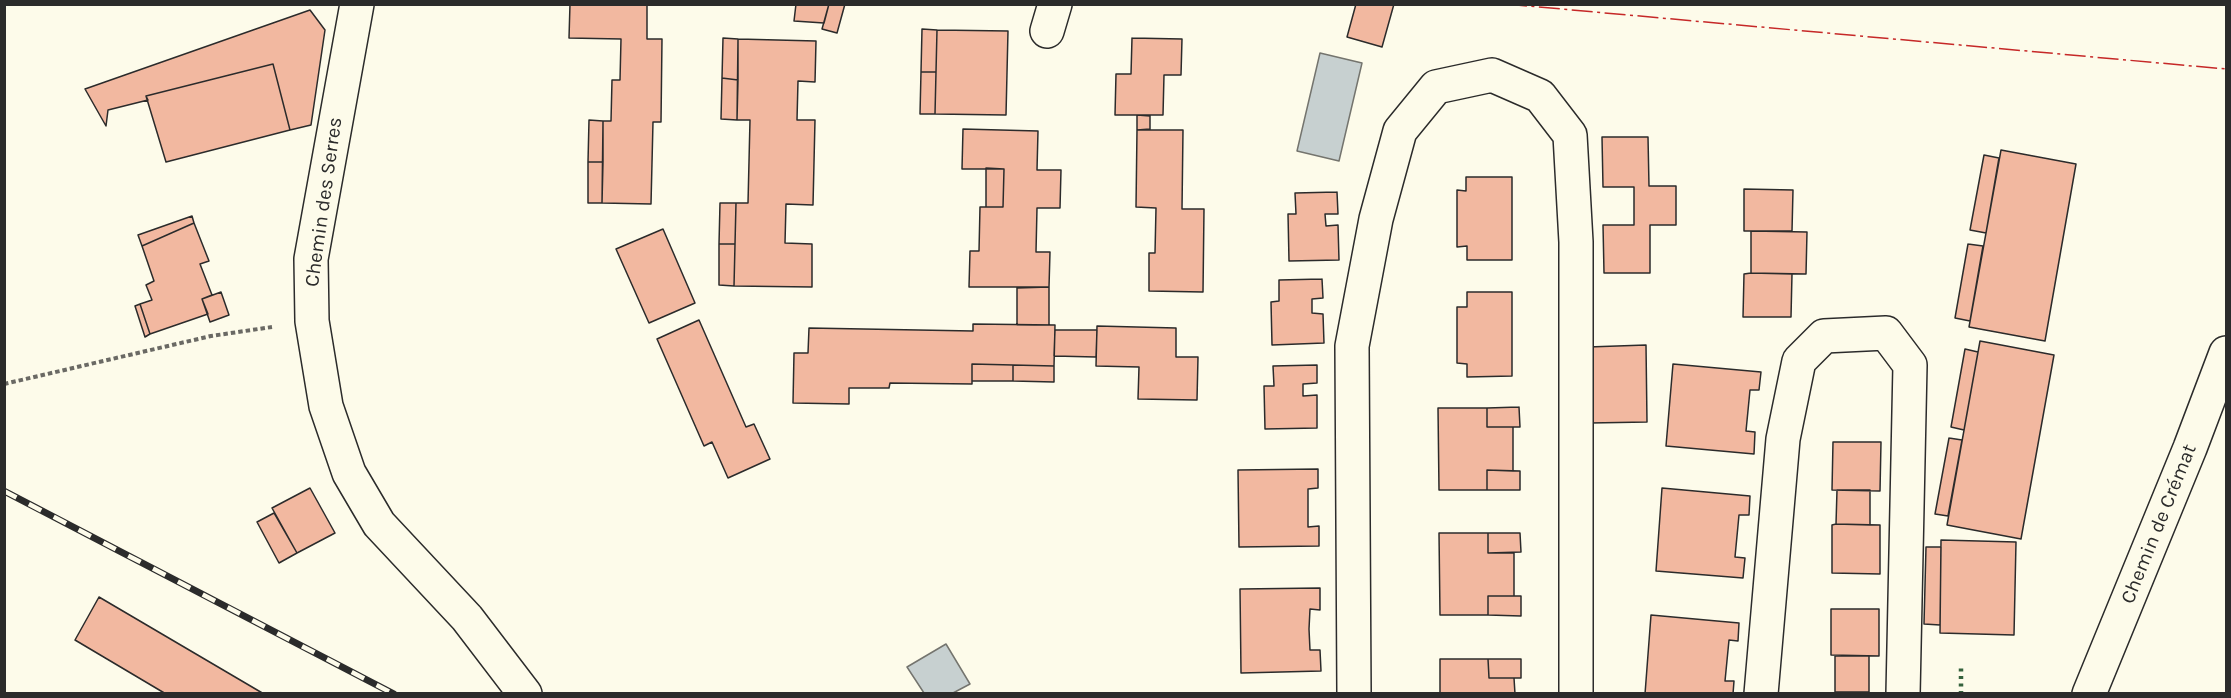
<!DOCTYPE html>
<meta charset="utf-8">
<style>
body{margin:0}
#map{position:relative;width:2231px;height:698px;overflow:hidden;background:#fdfbea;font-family:Karla,sans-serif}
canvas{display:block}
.frame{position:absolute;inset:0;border:6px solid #2b2b2b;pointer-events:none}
</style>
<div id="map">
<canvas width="2231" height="698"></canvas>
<div class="frame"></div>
</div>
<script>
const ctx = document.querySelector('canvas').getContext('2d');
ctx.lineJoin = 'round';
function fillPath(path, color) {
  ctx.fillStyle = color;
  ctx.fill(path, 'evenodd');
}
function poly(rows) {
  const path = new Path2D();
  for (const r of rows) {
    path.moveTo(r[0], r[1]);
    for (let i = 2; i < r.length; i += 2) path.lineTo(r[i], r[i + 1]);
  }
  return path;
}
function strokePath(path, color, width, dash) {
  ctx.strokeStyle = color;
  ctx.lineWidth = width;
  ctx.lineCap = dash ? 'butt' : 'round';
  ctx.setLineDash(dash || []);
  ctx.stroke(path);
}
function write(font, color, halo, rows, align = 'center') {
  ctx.font = font + ' Karla,sans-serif';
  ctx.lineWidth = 4.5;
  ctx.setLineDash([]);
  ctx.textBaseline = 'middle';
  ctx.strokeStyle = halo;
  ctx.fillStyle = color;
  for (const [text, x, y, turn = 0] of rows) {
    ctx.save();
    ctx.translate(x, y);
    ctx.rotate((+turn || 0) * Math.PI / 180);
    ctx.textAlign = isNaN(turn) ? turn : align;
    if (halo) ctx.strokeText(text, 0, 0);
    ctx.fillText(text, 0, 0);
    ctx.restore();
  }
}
const water = poly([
 [1320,53,1362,63,1339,161,1297,151,1320,53],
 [946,644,970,684,953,693,924,693,907,667,946,644]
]);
fillPath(water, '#c7d0d0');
strokePath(water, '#74746e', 1.5);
const building = poly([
 [570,4,647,4,647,39,662,39,661,122,653,122,651,204,602,203,603,121,611,121,612,80,620,80,621,39,569,38,570,4],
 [796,4,829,4,824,23,794,21,796,4],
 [829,4,845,4,837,33,822,29,829,4],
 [1356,4,1394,4,1382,47,1347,37,1356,4],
 [310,10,325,30,311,125,290,130,273,64,146,96,148,100,108,110,106,126,85,89,310,10],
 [922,29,937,30,936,72,921,72,922,29],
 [937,30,1008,31,1006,115,935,114,937,30],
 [723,38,738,39,738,80,722,78,723,38],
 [1132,38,1182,39,1181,75,1164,75,1163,115,1115,115,1116,74,1131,74,1132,38],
 [738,39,816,41,815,82,798,81,797,120,815,120,813,205,786,204,785,243,812,244,812,287,734,286,736,203,748,203,750,120,737,120,738,39],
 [273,64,290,130,166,162,146,96,273,64],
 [921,72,936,72,935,114,920,114,921,72],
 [722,78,738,80,737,120,721,119,722,78],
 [1137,115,1150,116,1150,129,1137,130,1137,115],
 [589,120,603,121,603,162,588,162,589,120],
 [963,129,1038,131,1037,170,1061,170,1060,208,1037,208,1036,252,1050,252,1049,287,969,287,970,251,979,251,980,207,1003,207,1004,169,962,169,963,129],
 [1137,130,1183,130,1182,209,1204,209,1203,292,1149,291,1149,253,1155,253,1156,208,1136,207,1137,130],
 [1602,137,1648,137,1649,186,1676,186,1676,225,1650,225,1650,273,1604,273,1603,225,1634,225,1634,187,1603,187,1602,137],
 [2001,150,2076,164,2045,341,1969,327,2001,150],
 [1984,155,1999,158,1986,233,1970,230,1984,155],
 [588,162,603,162,602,203,588,203,588,162],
 [986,168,1004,169,1003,207,986,207,986,168],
 [1466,177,1512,177,1512,260,1467,260,1467,246,1457,247,1457,190,1466,191,1466,177],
 [1744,189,1793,190,1792,231,1744,231,1744,189],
 [1337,192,1338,214,1325,214,1326,226,1338,225,1339,260,1289,261,1288,214,1296,214,1295,193,1337,192],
 [720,203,736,203,735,244,719,244,720,203],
 [192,216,194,223,142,246,138,235,192,216],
 [194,223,209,261,200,264,212,295,202,299,208,314,150,334,140,304,152,300,146,285,154,281,142,246,194,223],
 [663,229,695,303,649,323,616,249,663,229],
 [1751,231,1807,232,1806,274,1751,273,1751,231],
 [719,244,735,244,734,286,719,285,719,244],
 [1968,244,1983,246,1970,321,1955,318,1968,244],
 [1751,273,1792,274,1791,317,1743,317,1744,274,1751,273],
 [1322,279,1323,298,1312,299,1312,313,1323,314,1324,343,1272,345,1271,302,1279,301,1279,280,1322,279],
 [1049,287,1049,325,1017,325,1017,288,1049,287],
 [221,292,229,315,210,322,202,299,221,292],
 [1467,292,1512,292,1512,376,1467,377,1467,364,1457,363,1457,307,1467,307,1467,292],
 [140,304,150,334,145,337,135,306,140,304],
 [699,320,746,427,754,424,770,459,728,478,712,442,704,446,657,339,699,320],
 [973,324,1055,325,1054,366,972,364,972,384,890,383,889,388,849,388,849,404,793,403,794,353,808,353,809,328,973,331,973,324],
 [1097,326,1176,328,1176,357,1198,357,1197,400,1138,399,1139,367,1096,366,1097,326],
 [1055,330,1097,330,1096,357,1054,356,1055,330],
 [1980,341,2054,355,2021,539,1947,525,1980,341],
 [1646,345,1647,422,1590,423,1588,347,1646,345],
 [1965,349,1978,352,1964,430,1951,427,1965,349],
 [972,364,1013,365,1013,381,972,381,972,364],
 [1673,364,1761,372,1759,390,1750,390,1746,431,1755,432,1754,454,1666,446,1673,364],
 [1013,365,1054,366,1054,382,1013,381,1013,365],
 [1317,365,1317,383,1303,384,1303,396,1317,395,1317,428,1265,429,1264,386,1274,386,1273,366,1317,365],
 [1519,407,1520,427,1487,427,1487,408,1519,407],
 [1438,408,1487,408,1487,427,1513,427,1513,471,1487,470,1487,490,1439,490,1438,408],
 [1949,438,1962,440,1948,516,1935,514,1949,438],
 [1833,442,1881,442,1880,491,1832,490,1833,442],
 [1318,469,1318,488,1308,489,1308,527,1319,526,1319,546,1239,547,1238,470,1318,469],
 [1487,470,1520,471,1520,490,1487,490,1487,470],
 [310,488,335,533,297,553,272,508,310,488],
 [1662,488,1750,496,1749,515,1739,515,1735,557,1745,558,1743,578,1656,571,1662,488],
 [1837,490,1870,490,1870,525,1836,524,1837,490],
 [274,513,297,553,279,563,257,522,274,513],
 [1836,524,1880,525,1880,574,1832,573,1832,525,1836,524],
 [1439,533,1488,533,1488,553,1514,553,1514,596,1488,596,1488,615,1440,615,1439,533],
 [1488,533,1520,533,1521,552,1488,553,1488,533],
 [1941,540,2016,542,2014,635,1940,633,1941,540],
 [1926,547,1941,547,1940,625,1924,624,1926,547],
 [1320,588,1320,610,1310,609,1309,629,1310,650,1320,650,1321,671,1241,673,1240,589,1320,588],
 [1488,596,1521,596,1521,616,1488,615,1488,596],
 [99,597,264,694,166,694,75,640,99,597],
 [1831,609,1879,609,1879,656,1831,655,1831,609],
 [1651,615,1739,623,1738,641,1729,640,1725,681,1734,681,1733,694,1645,694,1651,615],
 [1835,656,1869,656,1869,692,1835,692,1835,656],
 [1440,659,1488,659,1489,678,1514,678,1515,694,1440,694,1440,659],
 [1488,659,1521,659,1521,678,1489,678,1488,659]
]);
fillPath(building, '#f2b8a0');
strokePath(building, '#2b2b2b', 1.5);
const minor = poly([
 [1047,31,1055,4],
 [1354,694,1352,346,1376,219,1400,131,1436,87,1492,75,1540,96,1570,135,1576,242,1576,694],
 [1761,694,1783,439,1799,361,1824,336,1886,333,1910,365,1903,694]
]);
const tertiary = poly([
 [357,4,311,259,312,321,326,406,349,473,379,524,467,618,525,694],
 [2089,694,2190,448,2226,353]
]);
strokePath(minor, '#2b2b2b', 36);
strokePath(tertiary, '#2b2b2b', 36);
strokePath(poly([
 [4,384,211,336,272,327]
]), '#6a6964', 4, [4.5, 3]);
strokePath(minor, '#fdfbea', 33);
strokePath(tertiary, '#fdfbea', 33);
const rail = poly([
 [4,491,394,694]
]);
strokePath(rail, '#2b2b2b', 7);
strokePath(rail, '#fdfbea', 4.5, [14]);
strokePath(poly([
 [1961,694,1961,664]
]), '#34623c', 4.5, [3, 4.5]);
strokePath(poly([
 [1506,4,2226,69]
]), '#c62828', 1.5, [21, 4.5, 3, 4.5]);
write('20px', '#2b2b2b', '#fdfbea', [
 ["Chemin des Serres",324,202,-82],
 ["Chemin de Crémat",2159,524,-68]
]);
</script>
